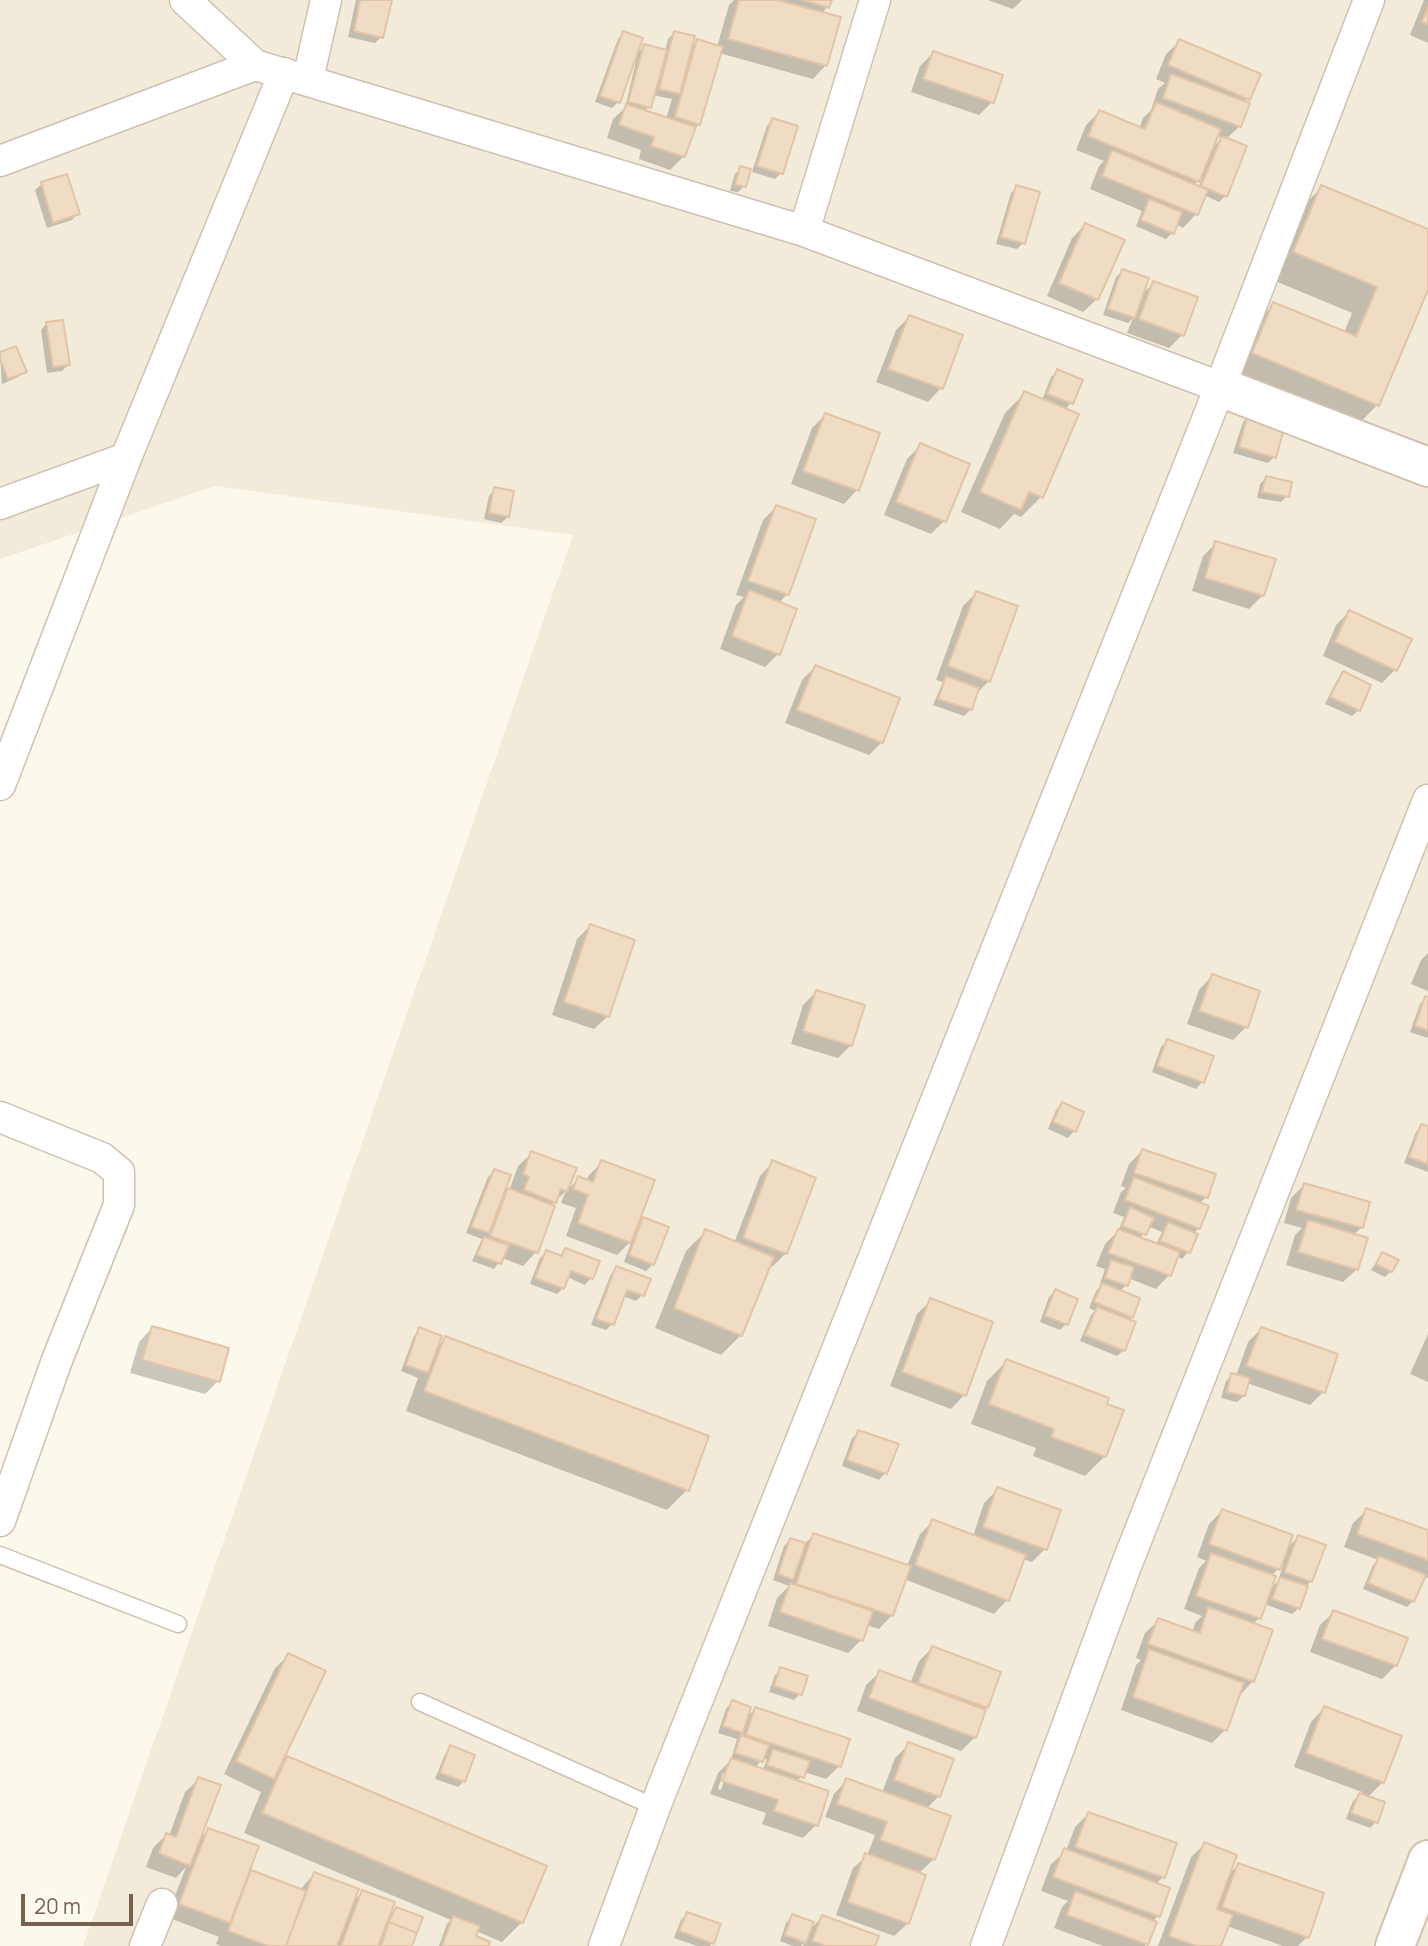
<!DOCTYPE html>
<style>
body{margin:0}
#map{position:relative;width:1428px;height:1946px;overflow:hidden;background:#fcf8ec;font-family:Manrope,sans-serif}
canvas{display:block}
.scale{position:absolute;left:21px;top:1894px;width:112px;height:32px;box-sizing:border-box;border:4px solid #77624f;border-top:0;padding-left:9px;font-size:21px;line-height:24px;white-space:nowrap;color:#77624f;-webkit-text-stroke:5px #fefbf2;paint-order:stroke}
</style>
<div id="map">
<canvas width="1428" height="1946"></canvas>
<div class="scale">20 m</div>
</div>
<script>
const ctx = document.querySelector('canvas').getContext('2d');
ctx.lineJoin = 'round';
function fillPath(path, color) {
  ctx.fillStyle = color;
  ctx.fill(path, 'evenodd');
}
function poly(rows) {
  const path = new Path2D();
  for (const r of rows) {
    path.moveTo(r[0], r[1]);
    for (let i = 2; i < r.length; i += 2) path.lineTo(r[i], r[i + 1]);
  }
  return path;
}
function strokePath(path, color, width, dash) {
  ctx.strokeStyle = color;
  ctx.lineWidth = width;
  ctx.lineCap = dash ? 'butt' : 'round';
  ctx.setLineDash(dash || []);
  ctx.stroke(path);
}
fillPath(poly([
 [0,0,1428,0,1428,1946,83,1946,573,535,215,486,0,559]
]), '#f3ebda');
fillPath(poly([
 [356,0,390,0,381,37,375,43,348,37],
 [734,0,830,0,827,7,821,14,826,65,813,79,719,53,699,124,693,130,684,156,670,170,639,159,641,150,607,138,613,119,625,108,636,61,633,60,618,102,612,108,595,102,618,39,624,33,635,56,644,46,665,52,668,39,674,33,690,49,698,41,717,47,729,5],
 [653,95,672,99,666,119,644,112,649,107],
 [988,0,1022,0,1013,9],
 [1424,0,1428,0,1428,43,1410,35],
 [1180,41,1259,75,1244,103,1240,126,1226,139,1225,196,1219,202,1204,195,1196,214,1183,228,1176,224,1172,233,1166,239,1136,226,1142,211,1090,189,1099,166,1104,161,1076,150,1086,125,1099,112,1139,129,1143,118,1151,110,1158,89,1165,83,1156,79,1166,54],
 [1216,135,1222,138,1210,150],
 [1203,176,1198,188,1193,186],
 [933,53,992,102,979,115,911,92,920,66],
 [773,120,781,173,775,179,752,172,767,126],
 [741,168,744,186,738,192,730,191,735,174],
 [42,184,78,213,72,220,47,228,35,190],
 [1017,187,1023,243,1017,249,996,244,1011,193],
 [1322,187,1428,231,1428,284,1377,405,1352,431,1228,379,1248,330,1274,304,1344,333,1352,313,1268,278,1296,213],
 [1085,225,1097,299,1083,312,1047,296,1072,238],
 [1122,271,1141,295,1154,283,1182,335,1169,348,1127,333,1133,318,1128,323,1103,315,1116,277],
 [909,317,961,336,941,388,928,402,876,382,896,330],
 [47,323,68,365,62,371,47,373,41,330],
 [0,354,24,371,18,377,2,384],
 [1058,371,1071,403,1064,410,1077,415,1041,497,1021,517,1014,514,1000,529,961,512,1005,413,1025,393,1042,400,1051,377],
 [825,415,878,434,857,490,844,504,791,484,812,428],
 [1249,416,1274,457,1268,463,1233,453,1243,422],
 [921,445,944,521,931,534,884,515,907,459],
 [1266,478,1287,496,1281,502,1257,498,1260,484],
 [495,489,508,517,501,523,484,519,489,496],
 [776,507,787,594,779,603,778,654,765,667,720,649,736,605,744,597,736,595,763,520],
 [1216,543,1263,595,1249,609,1192,591,1203,556],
 [976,593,989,681,976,694,970,710,964,716,933,705,943,682,936,680,963,606],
 [1349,612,1395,670,1382,683,1323,656,1336,625],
 [815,667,882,742,869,755,785,723,802,680],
 [1343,674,1359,710,1352,716,1325,704,1337,680],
 [590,926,608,1016,594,1029,552,1015,577,939],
 [1428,953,1428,991,1411,984,1421,960],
 [1212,976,1246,1027,1233,1040,1187,1024,1199,990],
 [816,992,851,1045,838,1058,791,1044,803,1005],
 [1426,998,1428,999,1428,1038,1410,1032,1420,1004],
 [1167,1041,1202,1082,1196,1089,1152,1072,1161,1047],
 [1062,1104,1082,1113,1074,1131,1068,1138,1048,1129,1056,1110],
 [1422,1126,1428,1128,1428,1172,1404,1163,1416,1132],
 [1142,1151,1206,1197,1199,1204,1199,1228,1193,1234,1195,1235,1188,1252,1182,1259,1176,1256,1169,1275,1156,1289,1128,1278,1126,1285,1119,1292,1132,1317,1127,1321,1124,1350,1117,1356,1080,1341,1091,1315,1095,1311,1089,1308,1096,1291,1102,1285,1100,1284,1105,1269,1096,1266,1105,1244,1118,1231,1124,1217,1113,1213,1121,1192,1126,1188,1121,1186,1129,1164],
 [1148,1226,1162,1232,1156,1245,1140,1239],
 [532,1153,574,1169,566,1191,579,1178,586,1181,589,1175,602,1162,635,1228,644,1219,653,1264,646,1271,624,1262,632,1240,617,1255,566,1236,576,1208,561,1203,566,1191,550,1206,553,1207,536,1252,523,1266,502,1258,494,1269,472,1261,482,1239,466,1233,488,1177,494,1171,499,1200,509,1191,518,1166],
 [773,1162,786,1253,772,1267,769,1265,741,1335,721,1355,655,1328,686,1251,706,1231,734,1243,760,1176],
 [1304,1185,1368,1203,1361,1228,1353,1235,1357,1269,1343,1282,1286,1265,1295,1235,1302,1228,1284,1223,1291,1198],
 [565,1250,591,1278,585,1285,567,1277,563,1288,557,1294,530,1284,540,1258,546,1252,559,1256],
 [1382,1254,1391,1271,1385,1277,1371,1270],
 [617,1268,642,1295,636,1301,623,1296,612,1324,606,1330,591,1325,611,1274],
 [1055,1291,1066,1324,1060,1330,1040,1322,1049,1297],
 [930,1301,964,1395,951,1409,890,1386,917,1314],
 [152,1328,218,1381,205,1394,130,1373,139,1342],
 [420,1329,435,1349,446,1338,687,1490,667,1510,406,1411,418,1378,401,1371,414,1336],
 [1261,1329,1323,1392,1310,1405,1247,1383,1244,1396,1237,1402,1221,1398,1226,1381,1232,1375,1236,1376,1248,1342],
 [1428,1334,1428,1382,1410,1374],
 [1007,1361,1105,1456,1085,1476,1033,1456,1036,1448,971,1424,987,1381],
 [859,1432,885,1473,879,1480,842,1466,852,1438],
 [998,1489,1045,1549,1032,1562,1023,1559,1007,1600,994,1614,904,1579,892,1615,879,1629,866,1625,861,1640,848,1653,768,1626,777,1598,789,1586,773,1580,784,1546,790,1540,804,1544,814,1535,907,1566,920,1534,933,1521,973,1536,984,1503],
 [1367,1510,1428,1532,1428,1578,1423,1576,1413,1601,1407,1607,1363,1589,1373,1565,1378,1560,1344,1547,1353,1523],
 [1222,1511,1286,1549,1298,1537,1311,1581,1305,1587,1299,1608,1292,1614,1264,1604,1259,1618,1252,1625,1253,1681,1240,1695,1225,1730,1212,1743,1121,1710,1136,1665,1141,1660,1136,1658,1145,1633,1159,1620,1192,1632,1195,1623,1202,1616,1184,1609,1199,1568,1206,1561,1197,1557,1209,1524],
 [1284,1563,1279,1578,1281,1578,1269,1590,1271,1576],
 [1334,1612,1396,1665,1382,1679,1310,1652,1320,1625],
 [932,1648,986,1707,983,1711,975,1737,961,1751,857,1711,866,1685,880,1672,910,1684,919,1661],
 [289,1655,279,1765,287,1758,522,1922,502,1942,476,1931,474,1937,487,1946,439,1946,447,1924,451,1920,244,1833,261,1792,224,1774,275,1668],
 [781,1669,800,1694,794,1700,769,1692,775,1675],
 [732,1702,745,1719,755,1709,839,1766,826,1779,804,1772,797,1782,816,1825,803,1838,762,1824,766,1813,710,1794,718,1773,731,1760,737,1739,718,1733,726,1709],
 [763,1758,767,1759,763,1770,755,1768],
 [723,1773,727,1773,721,1790,718,1789],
 [1324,1708,1383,1782,1367,1798,1376,1822,1370,1828,1346,1819,1353,1801,1362,1792,1294,1767,1311,1722],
 [908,1745,939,1796,926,1809,934,1859,918,1874,908,1923,894,1936,836,1915,853,1868,867,1856,875,1835,825,1817,834,1794,847,1780,882,1793,895,1758],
 [451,1747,464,1781,458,1787,435,1779,445,1754],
 [199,1779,198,1840,208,1830,248,1871,300,1890,314,1874,352,1902,363,1892,387,1918,396,1909,410,1946,221,1946,216,1944,219,1937,167,1917,186,1867,176,1878,146,1867,153,1848,166,1835,169,1836,185,1792],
 [1088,1814,1163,1877,1156,1884,1158,1916,1152,1922,1145,1946,1103,1946,1054,1928,1062,1907,1068,1901,1041,1891,1051,1864,1066,1851,1075,1827],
 [1205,1844,1228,1875,1238,1865,1307,1937,1298,1946,1283,1946,1227,1926,1219,1946,1158,1946,1191,1857],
 [687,1914,712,1943,710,1946,697,1946,674,1938,681,1920],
 [793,1916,809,1931,822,1917,873,1946,803,1946,805,1942,801,1946,793,1946,780,1941,786,1923]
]), '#0003');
const building = poly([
 [360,0,392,0,383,38,354,31,360,0],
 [739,0,777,0,841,17,827,66,728,39,739,0],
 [804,0,832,0,829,8,804,0],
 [1428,7,1428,24,1422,22,1428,7],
 [623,31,643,38,620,103,600,96,623,31],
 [674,31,695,36,680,94,659,89,674,31],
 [697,39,723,47,700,125,675,117,697,39],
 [1179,39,1261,74,1250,100,1168,65,1179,39],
 [644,44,667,50,651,108,628,102,644,44],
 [933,51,1003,75,994,103,923,79,933,51],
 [1171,74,1250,103,1241,127,1163,98,1171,74],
 [1156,102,1221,129,1199,182,1088,136,1099,110,1145,129,1156,102],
 [626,104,696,127,685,157,651,146,654,137,619,125,626,104],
 [772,118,798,126,783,174,757,166,772,118],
 [1222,136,1247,146,1227,197,1201,186,1222,136],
 [1112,150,1208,190,1198,215,1102,176,1112,150],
 [740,166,751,169,746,187,735,185,740,166],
 [67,174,80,214,53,223,41,182,67,174],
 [1016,185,1040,192,1025,244,1001,237,1016,185],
 [1321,185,1428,229,1428,290,1379,406,1252,353,1273,302,1356,336,1377,287,1293,252,1321,185],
 [1149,199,1182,212,1174,234,1141,220,1149,199],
 [1085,223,1125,240,1098,300,1059,283,1085,223],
 [1122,269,1149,278,1135,318,1108,309,1122,269],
 [1153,281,1198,297,1184,336,1139,319,1153,281],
 [909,315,963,335,943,389,888,369,909,315],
 [63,320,70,365,53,367,46,322,63,320],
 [16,346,27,372,8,379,0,359,0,352,16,346],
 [1057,369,1083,380,1073,404,1047,394,1057,369],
 [1024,391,1079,414,1043,498,1029,492,1021,510,980,492,1024,391],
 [825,413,880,433,859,491,803,471,825,413],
 [1248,414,1285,425,1276,458,1239,447,1248,414],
 [920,443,970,464,946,522,896,502,920,443],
 [1266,476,1292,482,1289,497,1262,492,1266,476],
 [494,487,514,491,509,517,489,513,494,487],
 [776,505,816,519,789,595,748,581,776,505],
 [1215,541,1276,559,1264,596,1205,578,1215,541],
 [749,590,797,609,780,655,732,636,749,590],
 [976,591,1018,606,990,682,948,666,976,591],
 [1349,610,1412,639,1397,671,1335,642,1349,610],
 [815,665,900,698,883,743,797,710,815,665],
 [1343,671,1371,685,1360,711,1330,697,1343,671],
 [946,676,979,688,972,710,938,699,946,676],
 [590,924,635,940,609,1017,564,1002,590,924],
 [1212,974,1260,991,1248,1028,1199,1011,1212,974],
 [816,990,865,1005,852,1046,803,1031,816,990],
 [1425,996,1428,997,1428,1030,1415,1026,1425,996],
 [1167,1039,1214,1056,1204,1083,1157,1066,1167,1039],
 [1062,1102,1084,1112,1076,1132,1053,1122,1062,1102],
 [1421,1124,1428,1126,1428,1164,1409,1157,1421,1124],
 [1142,1149,1216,1174,1208,1198,1134,1173,1142,1149],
 [531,1151,577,1168,567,1192,561,1189,556,1203,524,1190,529,1177,523,1174,531,1151],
 [601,1160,655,1180,631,1243,578,1223,588,1195,573,1189,578,1176,593,1182,601,1160],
 [772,1160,816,1178,787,1254,743,1238,772,1160],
 [494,1169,511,1175,489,1233,471,1227,494,1169],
 [1134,1177,1209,1206,1200,1229,1125,1200,1134,1177],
 [1304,1183,1370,1202,1363,1228,1296,1210,1304,1183],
 [508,1188,555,1206,538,1253,490,1236,508,1188],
 [1130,1207,1154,1218,1146,1235,1122,1226,1130,1207],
 [643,1217,669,1227,654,1265,629,1255,643,1217],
 [1308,1220,1368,1238,1358,1270,1298,1252,1308,1220],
 [1168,1222,1198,1234,1190,1253,1160,1241,1168,1222],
 [705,1229,774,1257,742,1336,674,1308,705,1229],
 [1118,1229,1180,1252,1171,1276,1108,1253,1118,1229],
 [484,1237,509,1245,501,1264,477,1255,484,1237],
 [565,1248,600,1261,593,1279,571,1271,564,1289,535,1278,546,1250,562,1256,565,1248],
 [1382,1252,1399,1260,1392,1272,1376,1264,1382,1252],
 [1111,1260,1134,1267,1128,1286,1105,1278,1111,1260],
 [616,1266,651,1279,644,1296,627,1290,614,1325,596,1319,616,1266],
 [1102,1283,1140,1298,1133,1318,1094,1302,1102,1283],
 [1055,1289,1078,1299,1068,1325,1045,1316,1055,1289],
 [930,1298,993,1322,966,1396,902,1372,930,1298],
 [1097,1307,1136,1322,1125,1351,1085,1335,1097,1307],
 [152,1326,229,1348,220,1382,142,1360,152,1326],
 [419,1327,442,1336,428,1373,406,1365,419,1327],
 [1261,1327,1338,1354,1325,1393,1246,1366,1261,1327],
 [445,1336,709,1436,689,1491,424,1391,445,1336],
 [1006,1359,1109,1398,1107,1404,1124,1410,1106,1457,1051,1437,1054,1429,989,1404,1006,1359],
 [1231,1373,1250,1378,1245,1396,1227,1392,1231,1373],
 [858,1430,899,1444,887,1474,847,1460,858,1430],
 [997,1487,1061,1510,1047,1550,983,1527,997,1487],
 [1366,1508,1428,1530,1428,1560,1357,1534,1366,1508],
 [1222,1509,1293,1535,1280,1570,1209,1544,1222,1509],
 [932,1519,1026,1555,1009,1601,915,1565,932,1519],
 [813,1533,911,1566,893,1616,796,1584,813,1533],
 [1298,1535,1326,1545,1312,1582,1284,1572,1298,1535],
 [790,1538,806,1543,793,1580,778,1574,790,1538],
 [1211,1553,1276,1576,1261,1619,1196,1596,1211,1553],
 [1379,1556,1426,1575,1414,1602,1368,1583,1379,1556],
 [1280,1577,1308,1586,1300,1609,1272,1599,1280,1577],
 [790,1583,873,1611,863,1641,780,1612,790,1583],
 [1208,1607,1273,1630,1254,1682,1148,1644,1158,1618,1200,1633,1208,1607],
 [1333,1610,1408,1638,1397,1666,1322,1639,1333,1610],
 [932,1646,1001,1672,988,1708,918,1683,932,1646],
 [1149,1649,1244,1683,1227,1731,1133,1697,1149,1649],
 [288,1653,326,1671,274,1779,236,1761,288,1653],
 [780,1667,808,1676,802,1695,774,1686,780,1667],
 [879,1670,986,1710,976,1738,869,1698,879,1670],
 [732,1700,751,1707,743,1733,723,1726,732,1700],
 [1324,1706,1402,1736,1384,1783,1306,1753,1324,1706],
 [755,1707,850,1739,841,1767,746,1735,755,1707],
 [741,1735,769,1745,763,1762,735,1753,741,1735],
 [908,1742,954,1759,940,1797,894,1780,908,1742],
 [450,1745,475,1755,465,1782,440,1773,450,1745],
 [773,1749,810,1761,804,1778,767,1765,773,1749],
 [287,1756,547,1866,523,1923,262,1813,287,1756],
 [731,1758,829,1791,818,1826,774,1811,778,1800,722,1781,731,1758],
 [198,1777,221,1785,190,1866,159,1853,166,1833,176,1837,198,1777],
 [846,1778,951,1816,935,1860,880,1840,887,1822,837,1804,846,1778],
 [1359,1793,1385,1802,1378,1823,1351,1813,1359,1793],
 [1088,1812,1177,1843,1165,1878,1075,1847,1088,1812],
 [208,1828,259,1846,230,1923,179,1904,208,1828],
 [1204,1842,1237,1855,1217,1909,1233,1915,1221,1946,1196,1946,1169,1936,1204,1842],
 [1064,1848,1170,1888,1160,1917,1053,1877,1064,1848],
 [865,1853,926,1875,909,1924,848,1902,865,1853],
 [1238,1863,1324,1893,1309,1938,1222,1907,1238,1863],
 [251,1870,306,1891,286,1946,268,1946,228,1931,251,1870],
 [314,1872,359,1889,337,1946,286,1946,314,1872],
 [362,1890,395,1902,378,1946,341,1946,362,1890],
 [1075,1891,1157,1922,1148,1945,1067,1915,1075,1891],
 [396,1907,423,1917,417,1933,389,1922,396,1907],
 [687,1912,721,1924,714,1944,679,1931,687,1912],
 [792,1914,814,1922,806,1943,785,1935,792,1914],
 [822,1915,879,1936,875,1946,826,1946,812,1941,822,1915],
 [453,1916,480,1926,476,1936,490,1942,489,1946,442,1946,453,1916],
 [389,1922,417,1933,412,1946,381,1946,389,1922]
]);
fillPath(building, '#f0dbc5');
strokePath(building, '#e2c4a6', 2);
const lane = poly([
 [0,1555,178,1624],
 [420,1702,655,1807]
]);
const street = poly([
 [185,0,255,65],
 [308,79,326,0],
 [0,161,255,65,804,231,1220,387],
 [804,231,875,0],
 [0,504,126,458],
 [0,785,126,458,284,73],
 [0,1117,102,1158,119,1172,119,1205,57,1360,0,1521],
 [145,1946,162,1904],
 [604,1946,655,1807,1220,387,1369,0],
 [986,1946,1126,1566,1428,800]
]);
const secondary = poly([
 [1220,387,1428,467],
 [1395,1946,1428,1860]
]);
strokePath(lane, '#cec1b1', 19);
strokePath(street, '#cec1b1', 33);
strokePath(secondary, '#d1c2af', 42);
strokePath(lane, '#fff', 16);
strokePath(street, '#fff', 30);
strokePath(secondary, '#fff', 38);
</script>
